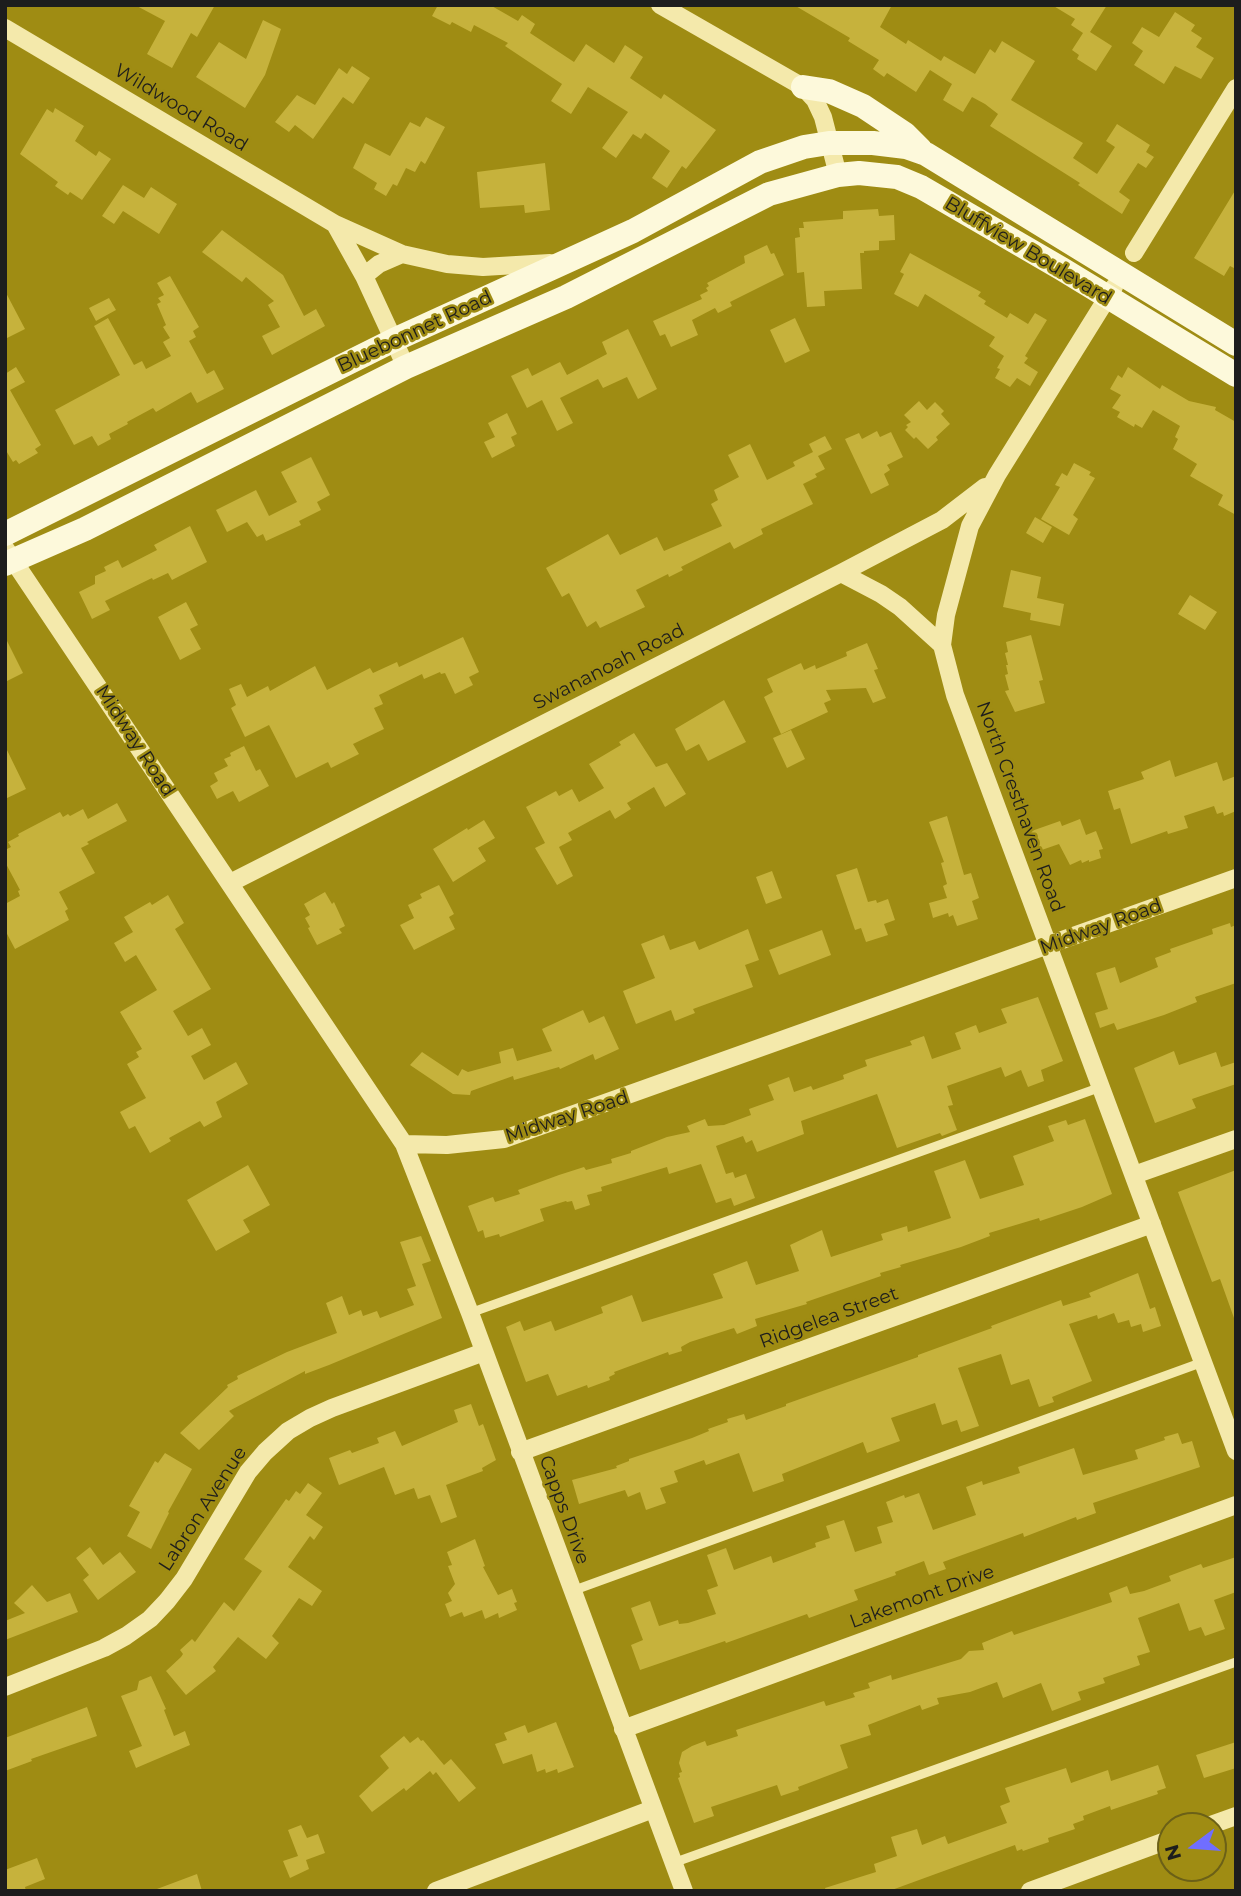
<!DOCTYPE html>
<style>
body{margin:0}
#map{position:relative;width:1241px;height:1896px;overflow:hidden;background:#9f8c13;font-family:Montserrat,sans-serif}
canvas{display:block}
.frame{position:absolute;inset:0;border:7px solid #1d1d1d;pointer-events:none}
.north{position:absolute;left:1157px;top:1812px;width:70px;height:70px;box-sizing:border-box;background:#9f8c13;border:2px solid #6b6017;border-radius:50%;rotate:254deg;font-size:19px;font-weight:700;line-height:28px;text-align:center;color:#1d1d1d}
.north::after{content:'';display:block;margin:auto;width:24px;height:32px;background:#706eff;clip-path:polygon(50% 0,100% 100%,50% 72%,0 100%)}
</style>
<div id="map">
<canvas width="1241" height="1896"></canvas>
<div class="frame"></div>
<div class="north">N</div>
</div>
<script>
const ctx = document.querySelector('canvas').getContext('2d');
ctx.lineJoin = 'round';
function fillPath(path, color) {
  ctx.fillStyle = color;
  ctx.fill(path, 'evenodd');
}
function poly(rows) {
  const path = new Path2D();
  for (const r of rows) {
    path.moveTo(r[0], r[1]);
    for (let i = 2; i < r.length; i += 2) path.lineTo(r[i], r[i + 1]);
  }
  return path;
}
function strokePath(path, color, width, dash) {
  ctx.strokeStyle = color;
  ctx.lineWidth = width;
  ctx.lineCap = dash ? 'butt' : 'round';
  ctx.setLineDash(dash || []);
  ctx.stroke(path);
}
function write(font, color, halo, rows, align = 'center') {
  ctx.font = font + ' Montserrat,sans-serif';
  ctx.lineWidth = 5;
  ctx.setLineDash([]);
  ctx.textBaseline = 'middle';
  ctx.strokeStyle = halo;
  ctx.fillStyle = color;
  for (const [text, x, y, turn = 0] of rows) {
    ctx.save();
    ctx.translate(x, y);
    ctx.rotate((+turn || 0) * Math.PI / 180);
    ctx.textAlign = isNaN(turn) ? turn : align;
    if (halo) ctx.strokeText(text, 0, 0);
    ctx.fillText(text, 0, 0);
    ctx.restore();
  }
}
fillPath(poly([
 [135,5,215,5,197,37,191,33,172,68,147,54,165,21],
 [438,5,490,5,518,21,522,15,535,24,530,33,574,62,586,44,614,63,625,45,643,57,630,78,661,99,664,94,716,130,686,169,682,166,667,188,652,178,670,151,645,133,641,139,633,134,616,158,602,148,628,112,588,87,571,114,551,101,562,84,505,46,508,43,474,25,471,32,452,22,450,25,432,16],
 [794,5,892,5,880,27,906,44,908,40,941,61,944,56,975,74,990,49,995,53,1002,41,1035,61,1011,100,1083,143,1073,158,1097,174,1115,147,1106,141,1117,124,1150,145,1146,152,1154,157,1146,168,1138,163,1119,192,1130,200,1122,214,1078,185,1080,183,990,126,998,114,985,104,972,97,963,112,943,100,952,84,930,70,916,92,887,73,884,77,873,69,879,60,848,41,850,38],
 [1052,5,1107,5,1090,32,1112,46,1096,71,1077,59,1079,55,1072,50,1083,33,1071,25,1075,19],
 [1175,12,1195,25,1191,31,1202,38,1196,47,1214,58,1201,79,1175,66,1164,84,1134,65,1143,51,1132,43,1142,27,1159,37],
 [263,20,281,29,265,75,245,108,196,77,219,42,246,59],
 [352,66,370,78,353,104,343,97,313,139,295,125,289,132,275,122,297,95,315,105,339,68,347,74],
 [55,108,84,126,75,141,96,156,99,151,111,159,82,200,70,192,68,195,55,186,58,182,20,154,47,109,53,113],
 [426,117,445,127,425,164,421,161,415,172,406,168,397,186,393,184,386,196,374,189,377,183,353,168,365,143,390,156,410,122,420,127],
 [545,163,550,210,525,213,524,205,480,208,477,172],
 [123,185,144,198,151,187,177,204,159,234,123,211,114,224,102,216],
 [1236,189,1236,269,1230,266,1224,276,1194,258],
 [878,209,879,216,894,215,895,240,879,241,879,250,864,251,864,253,860,253,862,289,824,291,825,306,807,307,804,272,797,273,795,238,800,237,799,228,804,228,803,222,843,219,843,211],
 [222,230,283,275,304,316,316,309,325,326,272,355,262,336,280,327,268,305,274,301,246,277,242,282,202,252],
 [767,245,771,254,774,253,784,275,730,302,732,306,718,313,715,308,692,320,698,335,671,347,665,334,660,336,653,321,702,299,700,295,708,291,706,288,709,286,707,283,745,263,744,256],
 [910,253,981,292,978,296,986,301,984,304,1007,318,1010,313,1028,324,1035,313,1047,320,1025,356,1028,358,1024,363,1038,372,1030,386,1017,378,1010,387,995,378,1000,369,997,368,1004,356,989,346,995,337,925,294,918,307,894,294,904,274,900,272],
 [170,276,199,327,193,331,196,337,189,341,207,374,214,370,224,389,197,403,191,392,156,412,153,408,127,422,128,424,109,434,111,439,98,446,92,436,74,445,55,410,120,375,94,326,108,318,134,365,142,361,146,369,171,356,163,342,170,338,163,327,166,325,157,304,161,302,158,298,164,295,157,283],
 [5,291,25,329,5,339],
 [109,298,116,310,96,321,89,308],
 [795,318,810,351,785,363,770,330],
 [628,329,657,389,638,399,627,377,603,388,598,379,560,398,573,423,557,431,542,400,527,408,511,376,528,368,532,376,560,362,567,375,607,354,602,342],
 [16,367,25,382,10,390,41,445,35,449,38,453,19,464,16,460,13,462,5,449,5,374],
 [1128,367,1160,389,1162,385,1189,401,1216,407,1215,410,1236,422,1236,515,1218,505,1223,495,1190,476,1197,464,1173,449,1178,439,1175,437,1180,426,1153,410,1142,428,1135,424,1134,427,1117,417,1120,412,1112,408,1121,395,1110,389,1118,375,1122,378],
 [919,401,927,410,935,402,944,411,941,414,950,424,936,437,938,440,928,449,916,437,914,439,905,430,908,427,906,425,911,422,904,415],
 [507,413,517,434,511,437,515,446,492,458,484,442,495,437,488,423],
 [877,431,880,437,891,432,903,457,887,465,890,470,884,474,889,485,871,494,845,439,859,433,862,439],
 [825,436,832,449,818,456,825,469,815,474,817,477,803,484,813,504,761,529,763,534,734,549,730,542,681,567,683,570,669,577,668,574,636,590,645,607,600,628,596,621,587,627,569,593,562,597,546,568,608,534,620,555,657,537,664,551,722,526,711,504,718,500,714,490,739,477,728,455,750,444,767,480,795,466,793,462,813,452,809,444],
 [311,457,330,495,317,502,321,510,299,521,301,525,266,541,263,534,257,537,247,522,227,532,216,510,256,490,269,516,297,502,281,472],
 [1074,463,1091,472,1089,475,1095,478,1073,515,1078,519,1069,535,1041,519,1060,487,1055,485,1062,473,1067,476],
 [1035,517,1052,527,1043,543,1026,533],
 [190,526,207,562,172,580,168,573,153,580,152,578,105,601,110,610,92,619,79,592,95,584,95,576,106,571,104,567,118,560,122,568,157,550,154,545],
 [1011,570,1041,577,1037,598,1064,604,1060,626,1030,620,1031,613,1003,607],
 [1190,595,1217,612,1205,630,1178,614],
 [186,602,198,625,190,629,201,649,180,660,158,617],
 [1031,635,1043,680,1039,681,1045,703,1015,712,1005,691,1009,690,1005,675,1008,674,1006,665,1008,665,1005,653,1008,652,1006,642],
 [5,637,23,673,5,682],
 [463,637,479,672,469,677,473,685,455,694,445,673,441,674,440,672,424,679,422,674,379,695,383,704,374,708,384,729,353,744,359,754,331,768,328,762,296,778,269,725,245,737,231,708,236,705,229,689,241,684,247,697,268,686,270,691,315,666,327,690,370,668,373,673,397,662,399,667],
 [867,643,878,669,874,670,886,698,873,703,866,688,826,690,831,700,824,703,828,712,781,734,764,697,773,692,767,679,801,663,804,670,815,665,816,669,847,656,846,652],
 [724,700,746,742,708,761,699,744,686,751,675,729],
 [791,730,805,759,787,768,773,738],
 [634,733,656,767,667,763,686,794,665,807,654,787,627,803,631,809,615,819,610,810,568,833,572,840,559,847,573,876,557,885,535,848,545,843,526,807,556,791,559,796,572,789,579,802,604,788,589,764,621,745,619,742],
 [5,746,26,789,5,799],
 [244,746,256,771,260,769,269,786,239,802,233,791,217,799,210,786,218,781,214,773,228,766,224,759,231,756,230,753],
 [1170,760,1175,777,1217,762,1223,781,1236,776,1236,811,1224,816,1223,812,1217,814,1214,806,1184,816,1188,828,1168,834,1167,831,1131,844,1120,808,1114,810,1108,791,1144,779,1141,772],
 [117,803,127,821,87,842,89,844,81,848,95,873,59,892,68,909,65,911,69,920,15,949,5,930,5,904,20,896,18,891,20,890,5,862,5,850,11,847,8,842,19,836,18,834,60,812,63,817,68,814,70,816,83,809,88,819],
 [947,816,964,875,971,873,979,898,972,901,978,919,957,926,953,915,949,917,948,913,933,918,929,903,947,898,943,886,947,884,941,863,944,862,929,822],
 [1080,819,1086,835,1096,831,1103,849,1099,850,1101,858,1089,862,1089,860,1082,863,1081,860,1070,865,1059,844,1033,853,1026,833,1060,821,1062,826],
 [484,820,495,838,478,848,486,861,453,882,433,849,467,828,468,830],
 [857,868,868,902,876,900,877,903,888,899,895,920,884,924,888,935,866,942,861,928,855,930,836,875],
 [772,871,782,898,766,904,756,877],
 [439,885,454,914,449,917,455,929,414,950,400,925,414,918,408,905,422,898,420,894],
 [325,892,332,904,334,902,345,926,339,929,342,933,317,945,308,928,310,927,305,918,310,915,304,904],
 [168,895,184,923,175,929,211,989,173,1011,188,1036,202,1028,211,1045,191,1056,204,1080,236,1062,248,1084,216,1102,222,1117,204,1127,200,1121,169,1138,171,1141,150,1153,135,1126,129,1129,120,1112,146,1098,127,1064,139,1057,136,1052,142,1049,120,1012,157,990,136,955,125,962,114,943,133,932,124,917,150,902,152,905],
 [1230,923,1231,927,1236,925,1236,983,1195,997,1197,1002,1164,1015,1117,1030,1114,1023,1100,1028,1095,1013,1108,1009,1096,973,1115,967,1120,983,1158,967,1155,958,1171,952,1170,949,1213,934,1212,929],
 [748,929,759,960,745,965,753,987,693,1009,695,1013,675,1021,671,1010,636,1024,623,991,655,978,641,944,664,935,670,950,695,941,699,950],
 [822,930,831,955,779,975,769,950],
 [1038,997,1063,1061,1041,1070,1044,1081,1028,1087,1021,1070,1005,1077,1001,1067,947,1086,953,1105,948,1106,957,1130,942,1136,940,1133,897,1148,877,1094,801,1121,804,1134,757,1152,752,1140,746,1143,743,1136,716,1146,726,1174,733,1172,735,1178,746,1174,755,1198,734,1206,731,1198,716,1203,701,1164,669,1174,667,1167,601,1187,602,1191,587,1195,590,1205,575,1210,572,1201,567,1202,566,1201,540,1209,544,1221,500,1237,499,1234,485,1238,483,1230,478,1232,468,1206,493,1197,495,1202,520,1194,518,1190,559,1175,584,1167,586,1170,612,1163,611,1159,631,1153,631,1151,667,1137,690,1132,687,1126,705,1119,708,1126,724,1125,751,1115,749,1109,774,1100,768,1085,789,1077,794,1092,811,1086,813,1090,844,1079,843,1075,867,1066,865,1060,912,1045,910,1041,924,1036,932,1059,961,1049,955,1033,976,1025,979,1033,1007,1023,1001,1009],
 [583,1010,589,1023,604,1016,619,1049,595,1060,593,1054,560,1069,559,1067,514,1080,513,1076,471,1091,470,1095,453,1094,410,1065,422,1052,458,1076,462,1069,468,1072,501,1063,499,1052,513,1048,517,1061,552,1051,542,1029],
 [1174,1051,1179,1065,1216,1052,1221,1067,1236,1062,1236,1084,1192,1099,1196,1108,1155,1123,1134,1068],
 [1085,1119,1112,1194,1082,1207,1040,1221,1039,1218,989,1233,990,1236,961,1247,900,1265,901,1267,880,1273,881,1276,806,1302,807,1304,755,1319,757,1326,737,1334,734,1328,690,1342,681,1347,682,1351,669,1355,668,1352,614,1372,615,1374,609,1377,610,1380,588,1388,587,1385,557,1396,548,1374,526,1382,506,1327,520,1321,524,1331,551,1321,555,1331,603,1313,601,1307,632,1295,642,1322,723,1298,713,1274,747,1261,756,1285,799,1271,790,1245,822,1230,831,1257,883,1240,881,1234,907,1226,908,1232,951,1218,934,1171,965,1160,980,1199,1024,1185,1013,1156,1054,1141,1048,1126,1066,1120,1068,1125],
 [248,1165,270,1205,243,1220,250,1232,216,1251,187,1200],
 [1236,1170,1236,1318,1234,1318,1220,1279,1212,1282,1178,1192],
 [421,1236,431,1261,422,1264,442,1318,329,1365,305,1374,305,1371,229,1411,234,1416,199,1450,180,1433,228,1387,227,1385,238,1379,237,1376,287,1352,337,1333,326,1303,342,1296,349,1315,361,1310,363,1316,377,1311,380,1318,414,1305,407,1289,416,1286,400,1242],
 [1138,1273,1150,1309,1155,1307,1161,1326,1143,1332,1141,1324,1131,1327,1129,1320,1118,1323,1114,1313,1098,1319,1097,1315,1069,1324,1092,1381,1052,1397,1054,1402,1039,1407,1029,1379,1011,1385,1001,1354,958,1368,979,1426,961,1432,957,1420,942,1425,935,1403,891,1418,900,1441,867,1453,863,1442,782,1474,784,1481,753,1492,739,1453,706,1465,704,1460,674,1471,678,1482,660,1488,666,1503,646,1510,640,1492,628,1497,625,1490,579,1504,572,1480,617,1468,616,1466,629,1461,629,1459,692,1438,709,1431,708,1429,728,1422,727,1419,744,1414,746,1420,786,1406,786,1404,918,1357,918,1355,992,1328,991,1326,1061,1300,1063,1306,1091,1297,1089,1293],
 [471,1404,479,1426,483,1424,496,1460,482,1468,483,1471,446,1485,457,1517,441,1523,430,1495,418,1499,414,1488,395,1495,384,1467,339,1485,329,1458,350,1450,352,1453,379,1443,377,1438,395,1431,402,1446,458,1422,454,1410],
 [1178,1433,1182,1444,1192,1441,1200,1467,1093,1503,1096,1513,1077,1520,1076,1517,1024,1537,1023,1533,943,1562,946,1569,929,1575,924,1561,895,1572,896,1575,854,1590,858,1600,809,1618,807,1614,726,1643,725,1641,640,1670,631,1645,643,1640,631,1608,650,1601,659,1626,678,1620,679,1624,688,1623,716,1614,707,1590,718,1586,707,1555,726,1548,734,1570,771,1556,773,1563,816,1547,815,1543,830,1538,826,1526,844,1520,855,1552,882,1543,877,1527,893,1522,886,1502,904,1495,905,1498,919,1493,933,1530,976,1515,966,1487,982,1481,983,1485,1020,1473,1018,1467,1074,1448,1083,1475,1138,1459,1135,1450,1165,1440,1164,1437],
 [165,1453,192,1469,168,1512,169,1513,151,1549,127,1536,140,1512,129,1506,155,1461,158,1463],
 [308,1483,322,1493,306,1515,323,1527,314,1540,310,1536,288,1567,322,1591,312,1606,299,1598,272,1636,279,1643,266,1659,238,1637,213,1667,216,1671,186,1695,166,1671,181,1657,183,1654,180,1650,192,1639,195,1642,224,1602,234,1611,262,1571,244,1559,286,1499,289,1501,296,1491,300,1494],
 [475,1539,485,1566,483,1567,498,1595,512,1589,517,1602,514,1603,517,1610,499,1618,498,1613,485,1619,482,1610,464,1617,462,1612,450,1617,445,1604,452,1601,448,1593,455,1584,448,1566,452,1565,447,1552],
 [90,1547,103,1565,120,1552,136,1572,98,1600,83,1580,89,1575,76,1558],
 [1236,1557,1236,1592,1214,1600,1225,1629,1205,1636,1201,1627,1189,1631,1179,1603,1138,1618,1150,1652,1137,1656,1140,1665,1103,1678,1105,1683,1078,1692,1081,1700,1052,1711,1041,1683,1003,1698,997,1682,970,1692,937,1698,939,1704,922,1710,920,1705,868,1725,871,1735,840,1745,848,1768,798,1787,799,1790,781,1796,777,1785,711,1807,714,1816,694,1823,678,1778,680,1777,679,1773,682,1772,679,1763,682,1752,692,1746,705,1741,707,1746,738,1736,736,1730,824,1701,826,1706,855,1697,853,1693,870,1688,868,1683,891,1675,892,1680,961,1659,969,1651,984,1650,982,1643,1012,1631,1014,1635,1112,1602,1109,1593,1127,1586,1130,1594,1144,1591,1171,1581,1169,1576,1201,1564,1203,1568],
 [32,1585,47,1602,70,1593,78,1612,5,1640,5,1621,25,1613,14,1603],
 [151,1676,166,1709,164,1710,174,1736,185,1731,190,1745,136,1768,129,1751,142,1746,121,1696,137,1690,139,1681],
 [87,1707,97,1736,31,1759,32,1761,5,1771,5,1738],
 [556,1722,574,1767,558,1773,557,1769,546,1773,545,1769,537,1772,532,1754,503,1764,495,1744,507,1740,504,1733,525,1725,528,1733],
 [404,1736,410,1743,418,1737,421,1741,423,1740,444,1765,451,1759,476,1788,459,1802,436,1772,433,1775,430,1771,406,1791,404,1788,372,1812,359,1796,389,1768,380,1756],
 [1236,1742,1236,1768,1204,1778,1196,1755],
 [1158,1765,1166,1788,1157,1791,1158,1794,1111,1810,1110,1806,1083,1816,1084,1820,1073,1824,1075,1829,1048,1838,1049,1842,1023,1851,1022,1849,1017,1851,1015,1845,889,1891,826,1891,825,1888,876,1872,874,1864,897,1856,891,1837,917,1829,922,1845,945,1836,948,1844,1007,1823,1000,1806,1010,1802,1005,1788,1066,1768,1071,1783,1108,1770,1111,1781],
 [301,1825,307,1838,318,1834,325,1853,306,1860,309,1869,290,1878,283,1861,298,1856,288,1830],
 [37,1858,45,1879,25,1887,26,1891,5,1891,5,1870],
 [197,1874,202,1891,157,1891,157,1889]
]), '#c6b23c');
strokePath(poly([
 [470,1313,1101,1087],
 [572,1591,1203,1362],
 [673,1863,1236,1662]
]), '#f4e9ab', 9);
strokePath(poly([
 [660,5,803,87,815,100,823,117,838,175],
 [5,28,335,224,364,276,406,367],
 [335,224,402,254,447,264,483,267,550,263],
 [1134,253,1236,88],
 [364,276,379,264,402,254],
 [1114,287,997,475,970,526,946,615,942,645,955,695,1236,1451],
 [5,548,404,1144,470,1313,684,1891],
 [841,573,881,594,900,607,942,645],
 [230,883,841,573,942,520,985,487],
 [404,1144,447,1145,504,1139,1236,878],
 [1134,1175,1236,1139],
 [520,1452,1152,1224],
 [5,1687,104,1648,126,1636,150,1619,167,1601,184,1579,248,1472,265,1452,288,1431,310,1418,332,1408,484,1352],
 [623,1729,1236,1505],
 [1208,1826,1236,1816],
 [436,1891,653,1809],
 [1030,1891,1171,1839]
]), '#f4e9ab', 18);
strokePath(poly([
 [803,87,829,91,863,106,905,134,920,149],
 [5,534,394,340,633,231,760,162,804,147,829,143,873,143,906,147,926,154,1236,344],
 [5,564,85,529,406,367,566,297,769,194,838,175,859,173,897,177,921,187,1062,269,1236,375]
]), '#fdf9db', 24);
write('19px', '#1d1d1d', '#9f8c13', [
 ["Wildwood Road",181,108,31],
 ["Bluffview Boulevard",1028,251,31],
 ["Bluebonnet Road",415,332,-25],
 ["Swananoah Road",609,667,-27],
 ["Midway Road",135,741,57],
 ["North Cresthaven Road",1020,807,70],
 ["Midway Road",1101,927,-20],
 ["Midway Road",567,1117,-18],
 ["Ridgelea Street",829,1318,-20],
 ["Labron Avenue",203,1509,-57],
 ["Capps Drive",564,1510,70],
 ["Lakemont Drive",922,1597,-20]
]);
</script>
